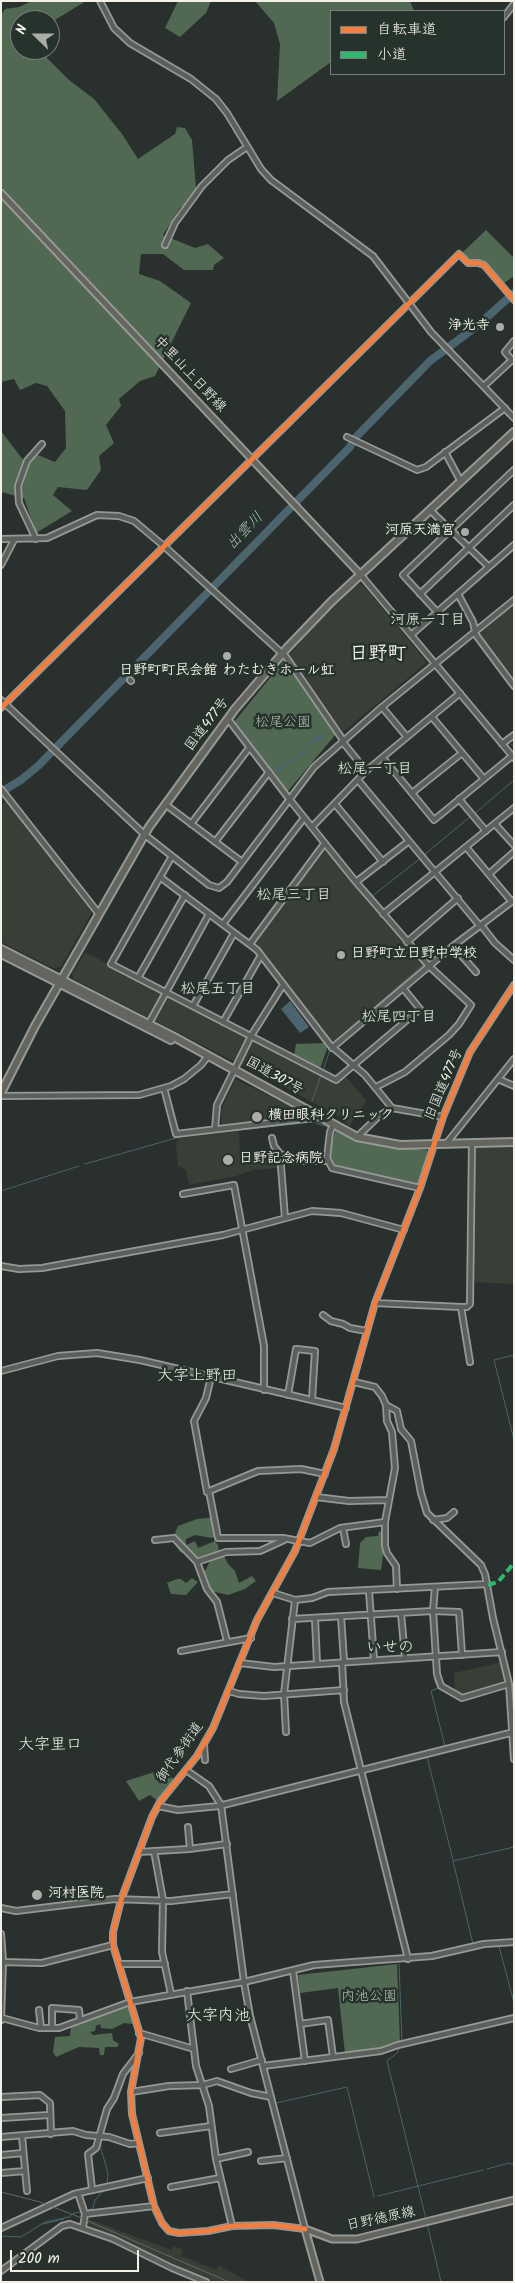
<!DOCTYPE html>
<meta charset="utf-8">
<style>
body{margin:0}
#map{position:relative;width:515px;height:2283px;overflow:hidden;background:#29302d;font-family:Kalam,"Klee One",sans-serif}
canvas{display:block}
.frame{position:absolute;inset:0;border:2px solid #f4f1e8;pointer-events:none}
.legend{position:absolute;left:330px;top:10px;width:175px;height:65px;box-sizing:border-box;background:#26332d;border:1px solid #787f78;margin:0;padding:6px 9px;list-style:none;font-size:15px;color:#f4f1e8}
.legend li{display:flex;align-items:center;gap:10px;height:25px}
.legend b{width:25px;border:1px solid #787f78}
.north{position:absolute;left:10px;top:10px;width:50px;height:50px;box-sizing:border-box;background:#26332d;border:1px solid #787f78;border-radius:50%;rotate:292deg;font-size:14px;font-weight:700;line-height:20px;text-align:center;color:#f4f1e8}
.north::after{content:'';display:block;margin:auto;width:18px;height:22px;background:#adada7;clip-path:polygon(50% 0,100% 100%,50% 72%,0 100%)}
.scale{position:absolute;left:10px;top:2250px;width:129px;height:22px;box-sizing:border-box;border:2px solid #f4f1e8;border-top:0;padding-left:6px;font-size:15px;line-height:18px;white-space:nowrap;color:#f4f1e8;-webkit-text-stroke:4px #26332d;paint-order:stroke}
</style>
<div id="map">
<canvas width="515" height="2283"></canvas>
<div class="frame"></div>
<ul class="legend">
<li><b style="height:6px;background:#f27e40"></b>自転車道</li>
<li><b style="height:6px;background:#33b770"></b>小道</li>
</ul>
<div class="north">N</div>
<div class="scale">200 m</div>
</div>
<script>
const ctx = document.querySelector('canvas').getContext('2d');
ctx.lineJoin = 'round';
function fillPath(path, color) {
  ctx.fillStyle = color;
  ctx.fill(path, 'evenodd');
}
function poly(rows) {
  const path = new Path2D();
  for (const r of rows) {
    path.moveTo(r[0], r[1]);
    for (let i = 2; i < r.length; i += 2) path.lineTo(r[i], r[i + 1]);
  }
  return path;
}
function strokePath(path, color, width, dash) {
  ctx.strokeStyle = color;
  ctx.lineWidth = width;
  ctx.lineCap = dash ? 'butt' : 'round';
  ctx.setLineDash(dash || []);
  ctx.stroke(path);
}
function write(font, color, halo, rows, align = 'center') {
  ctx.font = font + ' Kalam,"Klee One",sans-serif';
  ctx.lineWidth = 5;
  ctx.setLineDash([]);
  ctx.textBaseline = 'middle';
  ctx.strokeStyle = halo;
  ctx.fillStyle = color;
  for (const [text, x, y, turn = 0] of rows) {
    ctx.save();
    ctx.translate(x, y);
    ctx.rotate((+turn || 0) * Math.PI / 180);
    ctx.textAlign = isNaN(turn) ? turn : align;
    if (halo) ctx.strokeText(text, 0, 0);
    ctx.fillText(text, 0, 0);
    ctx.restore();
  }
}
fillPath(poly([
 [358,584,362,584,369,592,425,660,425,664,343,732,299,675,289,655,316,624],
 [514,605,514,683,480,638,480,633],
 [7,801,92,912,61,967,53,968,1,942,1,805],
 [325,850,328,854,330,853,425,965,334,1044,279,978,282,977,256,943],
 [85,952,336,1082,344,1075,367,1101,349,1127,341,1117,284,1087,73,979,72,974],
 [235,1079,300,1111,309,1116,222,1127,221,1110],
 [239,1131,240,1154,274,1148,277,1154,278,1168,253,1170,236,1176,189,1185,186,1170,178,1166,176,1144,179,1138],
 [514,1145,514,1284,471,1282,474,1146],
 [502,1662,507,1682,463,1696,455,1692,454,1673],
 [86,2218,171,2250,174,2246,183,2250,181,2256,216,2270,219,2265,248,2282,213,2282,85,2223]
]), '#393f37');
fillPath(poly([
 [32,1,86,1,50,23,50,20,20,20,20,50,50,50,46,57,69,80,94,99,122,134,138,159,175,134,177,127,185,128,192,140,197,200,180,208,163,235,195,248,208,244,224,258,214,265,213,270,184,270,163,254,141,254,139,274,160,281,191,303,155,376,140,381,119,399,121,406,106,425,114,443,99,456,101,470,87,490,58,487,53,495,72,511,36,533,24,498,1,492,1,431,24,461,38,455,55,462,66,448,65,411,47,386,36,383,20,390,14,379,1,382,1,15,5,9,19,7],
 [178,1,211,1,206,13,180,37,165,28],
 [255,1,410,1,414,11,331,11,331,62,277,101,280,44,274,23],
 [50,25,58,36,50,50],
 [486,230,514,258,514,276,503,284,485,264,471,262,462,253],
 [286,661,336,734,288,791,286,791,234,722,283,662],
 [325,1043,328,1046,320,1069,294,1056,296,1044],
 [335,1131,355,1140,382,1146,427,1150,428,1156,419,1181,417,1184,333,1165,329,1157],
 [215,1517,216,1536,212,1538,195,1535,186,1539,186,1545,195,1541,198,1548,215,1541,218,1545,219,1552,195,1565,189,1556,180,1552,172,1540,178,1526,197,1519],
 [379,1531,382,1532,383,1544,386,1552,383,1555,381,1570,358,1568,360,1543,366,1537,378,1536],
 [223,1554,228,1564,235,1571,239,1583,252,1576,256,1581,245,1589,228,1595,211,1591,204,1582,203,1575,211,1559],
 [192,1578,198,1582,186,1595,171,1594,167,1583,177,1579,181,1579,186,1583],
 [164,1769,174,1780,158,1801,150,1795,139,1801,126,1781],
 [397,1964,400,2042,382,2049,345,2054,338,1988,300,1993,298,1975],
 [127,2006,133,2024,124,2023,112,2029,101,2028,100,2024,96,2026,95,2031,90,2032,93,2035,112,2033,113,2040,119,2044,117,2047,105,2047,104,2055,100,2055,99,2048,79,2047,56,2057,53,2052,55,2037,70,2036,71,2027]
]), '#516952');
fillPath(poly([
 [319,734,323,736,323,739,310,744,304,754,282,768,280,773,278,772,278,768,300,754],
 [290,1001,309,1027,300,1033,281,1009]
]), '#4b646d');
strokePath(poly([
 [236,722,286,790],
 [511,744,514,747],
 [296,803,311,822],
 [474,814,514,780],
 [317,829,356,877],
 [424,855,471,816],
 [362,884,374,897],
 [372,896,421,858],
 [333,1043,423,965,375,907],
 [323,1070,330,1050],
 [312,1101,321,1075],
 [333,1130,353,1138],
 [85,1164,183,1136,313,1122,330,1128],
 [1,1191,79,1166],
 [514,1355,494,1360,514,1440],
 [426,1751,445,1746,431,1691,438,1688,434,1679],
 [427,1757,453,1860],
 [499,1946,514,2003],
 [409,1955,434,1952,473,1944,453,1861,514,1847],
 [399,1964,402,2041],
 [400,2047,397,2053,387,2061,426,2219],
 [276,2103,347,2087,374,2197],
 [101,2139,101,2149,108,2173,107,2184],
 [487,2169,509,2163,514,2165],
 [378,2196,483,2170],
 [86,2211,93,2208,95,2200,105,2189],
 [427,2223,441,2282],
 [43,2224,64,2219],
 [1,2236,21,2237,45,2222,69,2217,74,2213,82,2212]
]), '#4b646d', 1);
strokePath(poly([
 [1,792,21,780,38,766,349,448,357,436,430,361,477,326,514,293]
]), '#4b646d', 8);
const minor = poly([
 [100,1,114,28,130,43,191,79,216,99,227,113,261,169,271,180,373,256,431,332,514,418],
 [504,17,514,4],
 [165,245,175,223,202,186,228,160,247,147],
 [484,386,512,360,505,352,514,341],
 [347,437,417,470,426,467,505,408],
 [445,452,461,482],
 [431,511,489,567],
 [1,539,47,538,97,515,119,516,134,521,165,547,286,657,343,740],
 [36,539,19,503,18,486,27,461,42,444],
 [1,565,14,540],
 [360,574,514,758],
 [420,594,514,505],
 [458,594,473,622,476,635,514,686],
 [438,613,403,575,514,470],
 [411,635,514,545],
 [130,680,131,681],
 [1,700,145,835,209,885,219,888,227,882,314,767,382,707,514,600],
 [382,707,407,737],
 [1,708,459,254,468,263,478,263,484,265,514,300],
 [432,717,484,779],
 [228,719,290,800,356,882,429,966,471,1005,459,1024,449,1035,405,1072,376,1087],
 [342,741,366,771],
 [502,744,514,735],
 [383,758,434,820,512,756],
 [358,780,480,926],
 [1,789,99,914],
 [412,793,462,753],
 [459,799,486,831],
 [165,804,242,862],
 [335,804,383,862],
 [191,824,249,748],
 [495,824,514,845],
 [312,827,366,771,460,693],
 [215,842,269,772],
 [466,847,512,902],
 [172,856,111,964,336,1080,420,1009,403,988],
 [489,874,514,852],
 [160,877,257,950,330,1045,365,1075,392,1108],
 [356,882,409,841],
 [383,914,514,808],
 [223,924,304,818],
 [481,925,495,943,514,960],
 [407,942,458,898],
 [250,944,324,844],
 [453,946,476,972],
 [138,978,185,895],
 [193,1006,234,933],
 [223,1022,261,955],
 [147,1027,209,914],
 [332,1048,453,946,514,900],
 [498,1079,514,1086],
 [164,1088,176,1134,320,1117],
 [1,1096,139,1095,171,1086,184,1079,201,1065,208,1056],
 [333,1125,330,1132,327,1158,332,1168,420,1188],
 [215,1129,217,1105,251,1036,283,985],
 [357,1137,379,1116,392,1108,443,1117],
 [272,1138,274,1146,280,1154,285,1218],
 [446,1144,514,1059],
 [280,1154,283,1155,285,1159,291,1161,328,1161],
 [183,1194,234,1185,264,1346,264,1390],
 [1,1266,19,1269,42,1268,223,1235,312,1211,341,1213,404,1230],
 [375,1303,461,1307],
 [323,1315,331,1321,343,1324,350,1328,367,1331],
 [470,1362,461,1307,467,1307,470,1304,472,1143],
 [1,1371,58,1356,97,1353,140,1360,346,1408],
 [211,1377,206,1398,194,1421,207,1492,258,1471,301,1469,325,1474],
 [354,1382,375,1387,382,1396,386,1405,387,1421,392,1432,395,1468,385,1522,385,1546,387,1553,396,1566,397,1589],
 [288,1395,296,1349,315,1351,312,1400],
 [386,1405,397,1411,401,1429,411,1441,421,1493,427,1513,481,1565,485,1574,493,1618,509,1684,514,1759],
 [209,1491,218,1538,283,1538,310,1543,340,1528,385,1522],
 [316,1497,349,1501,389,1500],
 [433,1520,447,1518,454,1512],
 [343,1528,346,1544],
 [155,1540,174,1538,197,1562,207,1589,217,1602,227,1641],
 [197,1562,226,1552,260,1551,284,1540],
 [435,1587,433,1611,437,1674,441,1686,462,1698,509,1684],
 [369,1591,374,1660],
 [273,1593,295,1600,312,1598,328,1592,488,1584],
 [401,1613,405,1658],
 [341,1617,344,1661],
 [292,1619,433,1611,459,1612,462,1655],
 [315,1619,317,1663],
 [181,1651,251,1638],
 [342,1662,344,1702,408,1959],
 [240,1663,274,1667,502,1652],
 [229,1691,239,1694,264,1696,344,1690],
 [286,1732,284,1694,295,1600],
 [204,1745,205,1760],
 [186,1770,209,1786,221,1805,244,1982,250,2016,305,2229],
 [158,1806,178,1810,219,1806,514,1732],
 [188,1827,190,1849],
 [154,1851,163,1900,162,1952,171,1994],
 [139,1852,189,1849,227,1844],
 [1,1908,16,1911,115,1899,171,1901,233,1894],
 [1,1934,3,1961,1,2020],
 [1,1962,42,1963,113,1945],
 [119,1964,165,1964],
 [293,1971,305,2061],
 [187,1991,196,2066,209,2106,216,2159,232,2226],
 [39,2010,41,2028],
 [2,2018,39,2028,59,2028,130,2002,244,1982,314,1965,432,1956,484,1944,514,1942],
 [300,2024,328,2020,333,2057],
 [52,2028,52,2008,79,2010,80,2020],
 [139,2033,194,2049],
 [263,2066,381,2051,398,2045,514,2018],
 [231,2069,262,2060],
 [131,2092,169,2086,203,2085,217,2081,251,2093,271,2097],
 [1,2097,40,2095,50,2103,51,2134],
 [1,2118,49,2115],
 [160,2133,211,2126],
 [22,2136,27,2191],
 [1,2137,73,2131,86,2135,109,2137,130,2144,139,2143],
 [1,2155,23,2153],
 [216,2159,248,2152],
 [261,2161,287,2158],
 [1,2173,25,2171],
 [171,2187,220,2178],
 [92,2189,88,2154,96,2148,107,2109,114,2098,123,2074,139,2053],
 [78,2193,85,2214],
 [83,2227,85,2214,154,2206],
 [1,2228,74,2194,148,2178],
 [305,2229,273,2225,232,2226,208,2231,179,2233,169,2231,162,2223,154,2206,132,2114,131,2092,141,2038,113,1945,113,1932,121,1900,152,1817,160,1802,197,1756,213,1728,257,1620,295,1551,334,1449,375,1303,420,1188,443,1117,470,1052,514,985],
 [1,2271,62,2226,70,2224,113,2239,172,2268,206,2282]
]);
const major = poly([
 [1,193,360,574],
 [305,2229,332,2239,357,2239,514,2200],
 [305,2229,320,2282]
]);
const highway = poly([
 [1,949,174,1037,357,1137,400,1145,514,1142],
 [1,954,171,1040],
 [1,1093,35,1026,149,827,235,709,287,648,331,602,514,432]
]);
strokePath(minor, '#969996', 8);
strokePath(major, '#969996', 9);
strokePath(highway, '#969996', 10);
strokePath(minor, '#5c605c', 4.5);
strokePath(major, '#63655e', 5);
strokePath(highway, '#63655e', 6);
strokePath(poly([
 [1,2192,40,2202,74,2215,229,2282]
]), '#646764', 1);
strokePath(poly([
 [488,1585,498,1582,514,1563]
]), '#33b770', 4, [8, 4]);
strokePath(poly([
 [1,708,459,254,468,263,478,263,484,265,514,300],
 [305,2229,273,2225,232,2226,208,2231,179,2233,169,2231,162,2223,154,2206,132,2114,131,2092,141,2038,113,1945,113,1932,121,1900,152,1817,160,1802,197,1756,213,1728,257,1620,295,1551,334,1449,375,1303,420,1188,443,1117,470,1052,514,985]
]), '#f27e40', 5);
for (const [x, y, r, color] of [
 [500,327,5,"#adada7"],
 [465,532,5,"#adada7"],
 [227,656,5,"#adada7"],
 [341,955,5,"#adada7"],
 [257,1117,6,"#adada7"],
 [228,1160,6,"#adada7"],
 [37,1895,6,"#adada7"]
]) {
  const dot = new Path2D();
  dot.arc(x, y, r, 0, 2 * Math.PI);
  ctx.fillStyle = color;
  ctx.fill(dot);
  strokePath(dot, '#26332d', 2);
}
write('bold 14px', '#f4f1e8', '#26332d', [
 ["浄光寺",490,327,"right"],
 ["河原天満宮",455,532,"right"],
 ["日野町町民会館 わたむきホール虹",227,672,"center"],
 ["日野町立日野中学校",351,955],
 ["横田眼科クリニック",268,1117],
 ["日野記念病院",239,1160],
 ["河村医院",48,1895]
], 'left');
write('14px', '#f4f1e8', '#26332d', [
 ["中里山上日野線",189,375,47],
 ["国道477号",208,725,-53],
 ["国道307号",274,1077,29],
 ["旧国道477号",445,1085,-67],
 ["御代参街道",181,1753,-55],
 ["日野徳原線",381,2220,-12]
]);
write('14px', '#b5beae', '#26332d', [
 ["松尾公園",283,724],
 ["内池公園",369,1998]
]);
write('italic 15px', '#b2bbb9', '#26332d', [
 ["出雲川",246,532,-46]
]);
write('15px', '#f4f1e8', '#26332d', [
 ["河原一丁目",428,621],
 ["松尾一丁目",375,770],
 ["松尾三丁目",294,896],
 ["松尾五丁目",218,990],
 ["松尾四丁目",399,1018]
]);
write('16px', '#f4f1e8', '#26332d', [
 ["大字上野田",197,1377],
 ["いせの",390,1649],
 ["大字里口",50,1746],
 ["大字内池",218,2017]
]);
write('bold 19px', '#f4f1e8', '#26332d', [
 ["日野町",378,656]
]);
</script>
